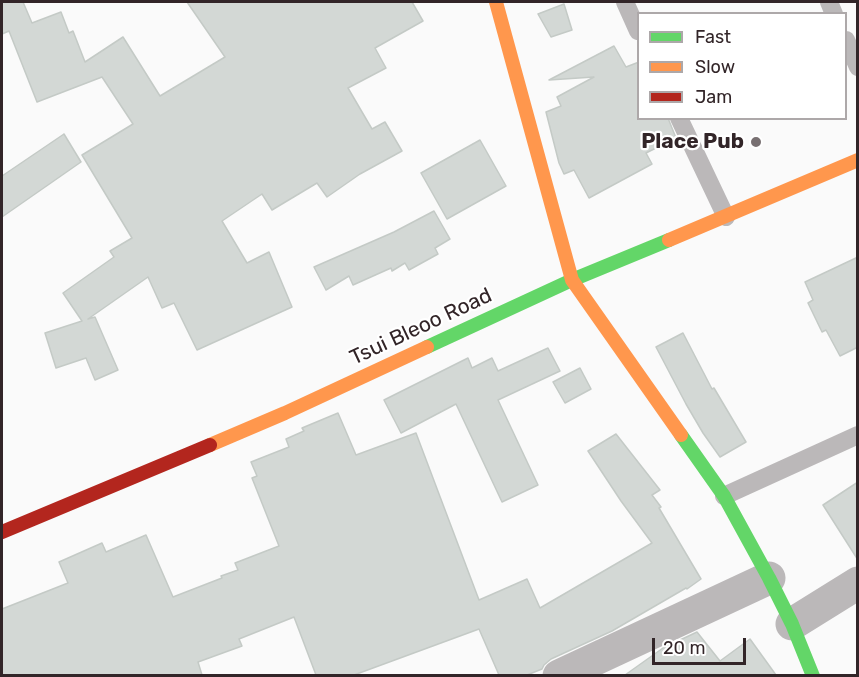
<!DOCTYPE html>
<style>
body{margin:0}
#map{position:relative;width:859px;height:677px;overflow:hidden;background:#fafafa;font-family:Rubik,sans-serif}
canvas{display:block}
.frame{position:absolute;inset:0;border:3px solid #322528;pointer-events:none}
.legend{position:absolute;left:637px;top:12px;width:210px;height:108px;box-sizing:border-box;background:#fff;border:2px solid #ada8a9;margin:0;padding:8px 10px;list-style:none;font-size:18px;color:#322528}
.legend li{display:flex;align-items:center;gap:12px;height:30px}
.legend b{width:30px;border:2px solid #ada8a9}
.scale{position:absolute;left:652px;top:638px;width:94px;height:27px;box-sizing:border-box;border:3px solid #322528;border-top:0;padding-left:8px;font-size:18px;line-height:21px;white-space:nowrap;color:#322528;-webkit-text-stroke:4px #fff;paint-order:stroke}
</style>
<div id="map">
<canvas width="859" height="677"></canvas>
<div class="frame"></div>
<ul class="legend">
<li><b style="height:8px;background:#63d668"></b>Fast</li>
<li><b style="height:8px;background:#ff974d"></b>Slow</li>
<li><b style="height:8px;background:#b3261e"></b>Jam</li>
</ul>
<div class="scale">20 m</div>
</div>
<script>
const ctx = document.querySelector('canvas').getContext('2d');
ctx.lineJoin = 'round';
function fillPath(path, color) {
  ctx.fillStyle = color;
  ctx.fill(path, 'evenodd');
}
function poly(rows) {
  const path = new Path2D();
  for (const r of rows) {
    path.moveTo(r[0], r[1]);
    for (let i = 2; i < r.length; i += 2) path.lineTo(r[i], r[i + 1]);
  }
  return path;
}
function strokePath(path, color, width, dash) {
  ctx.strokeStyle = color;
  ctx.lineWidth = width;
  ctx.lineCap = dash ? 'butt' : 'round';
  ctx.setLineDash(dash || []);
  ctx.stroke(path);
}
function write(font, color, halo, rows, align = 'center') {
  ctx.font = font + ' Rubik,sans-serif';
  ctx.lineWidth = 4.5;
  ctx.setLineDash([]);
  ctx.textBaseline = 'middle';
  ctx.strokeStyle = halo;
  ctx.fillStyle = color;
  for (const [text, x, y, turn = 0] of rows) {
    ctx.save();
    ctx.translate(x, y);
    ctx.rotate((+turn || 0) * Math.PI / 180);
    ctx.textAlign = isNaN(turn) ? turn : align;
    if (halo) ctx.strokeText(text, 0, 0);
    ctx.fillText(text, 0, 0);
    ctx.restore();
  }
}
const building = poly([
 [2,2,23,2,32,23,61,12,69,33,73,31,85,62,123,37,160,96,225,57,187,2,412,2,423,21,375,48,386,68,348,88,372,129,385,122,402,151,360,174,327,197,317,183,272,210,262,194,222,221,247,263,269,252,292,307,197,350,174,303,162,308,148,277,88,319,95,317,118,370,95,380,86,358,56,368,45,333,82,321,63,293,114,257,110,251,132,238,82,155,133,124,102,77,37,102,9,31,2,34,2,2],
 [564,4,572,30,551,37,538,14,564,4],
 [614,46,626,67,639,62,639,118,668,118,676,138,646,153,652,164,589,198,574,170,564,174,559,163,546,112,561,106,557,97,594,77,549,80,614,46],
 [64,134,81,162,2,217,2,176,64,134],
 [480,140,506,186,447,219,421,173,480,140],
 [434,211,450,239,435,248,438,254,409,270,405,263,392,271,391,268,353,285,349,276,326,290,314,267,394,232,434,211],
 [858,257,858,347,840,356,826,330,822,332,808,303,813,300,805,282,858,257],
 [683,333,712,389,714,388,746,442,720,457,703,433,686,404,656,347,683,333],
 [548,348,560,371,498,400,538,485,502,502,456,404,401,433,384,400,468,358,472,368,492,358,498,371,548,348],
 [580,368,591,389,565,403,553,382,580,368],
 [338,413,356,455,416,433,479,600,527,579,540,608,652,543,621,501,588,451,616,434,660,490,652,495,661,507,659,508,701,579,687,589,686,588,612,631,551,659,544,665,542,669,527,675,499,675,479,629,354,675,316,675,294,617,239,639,242,646,198,662,202,675,2,675,2,609,68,583,59,562,102,543,106,552,146,535,173,597,222,578,221,576,238,570,235,563,279,546,252,478,257,476,251,462,289,447,286,439,304,431,302,428,338,413],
 [858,482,858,560,823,505,858,482],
 [697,632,720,661,750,639,776,675,625,675,663,648,697,632]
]);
fillPath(building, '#d3d8d5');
strokePath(building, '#c4cac6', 1.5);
strokePath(poly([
 [625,2,638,31],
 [829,2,834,14],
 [846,40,858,67],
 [679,118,726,217],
 [724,496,858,435]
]), '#bbb8b9', 18);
strokePath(poly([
 [792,624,858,583],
 [559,676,769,578]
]), '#bbb8b9', 33);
strokePath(poly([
 [427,347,572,280,669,240],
 [681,435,724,496,769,578,792,624,813,676]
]), '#63d668', 14);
strokePath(poly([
 [496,2,572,280,681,435],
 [669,240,858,160],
 [210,445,285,413,427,347]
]), '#ff974d', 14);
strokePath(poly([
 [2,532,210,445]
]), '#b3261e', 14);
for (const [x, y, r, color] of [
 [756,142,6,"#787072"]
]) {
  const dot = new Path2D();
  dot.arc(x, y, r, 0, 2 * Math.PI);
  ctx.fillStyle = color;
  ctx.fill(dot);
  strokePath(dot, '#fff', 2);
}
write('bold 21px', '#322528', '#fff', [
 ["Place Pub",744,142]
], 'right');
write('21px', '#322528', '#fff', [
 ["Tsui Bleoo Road",421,327,-25]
]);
</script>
